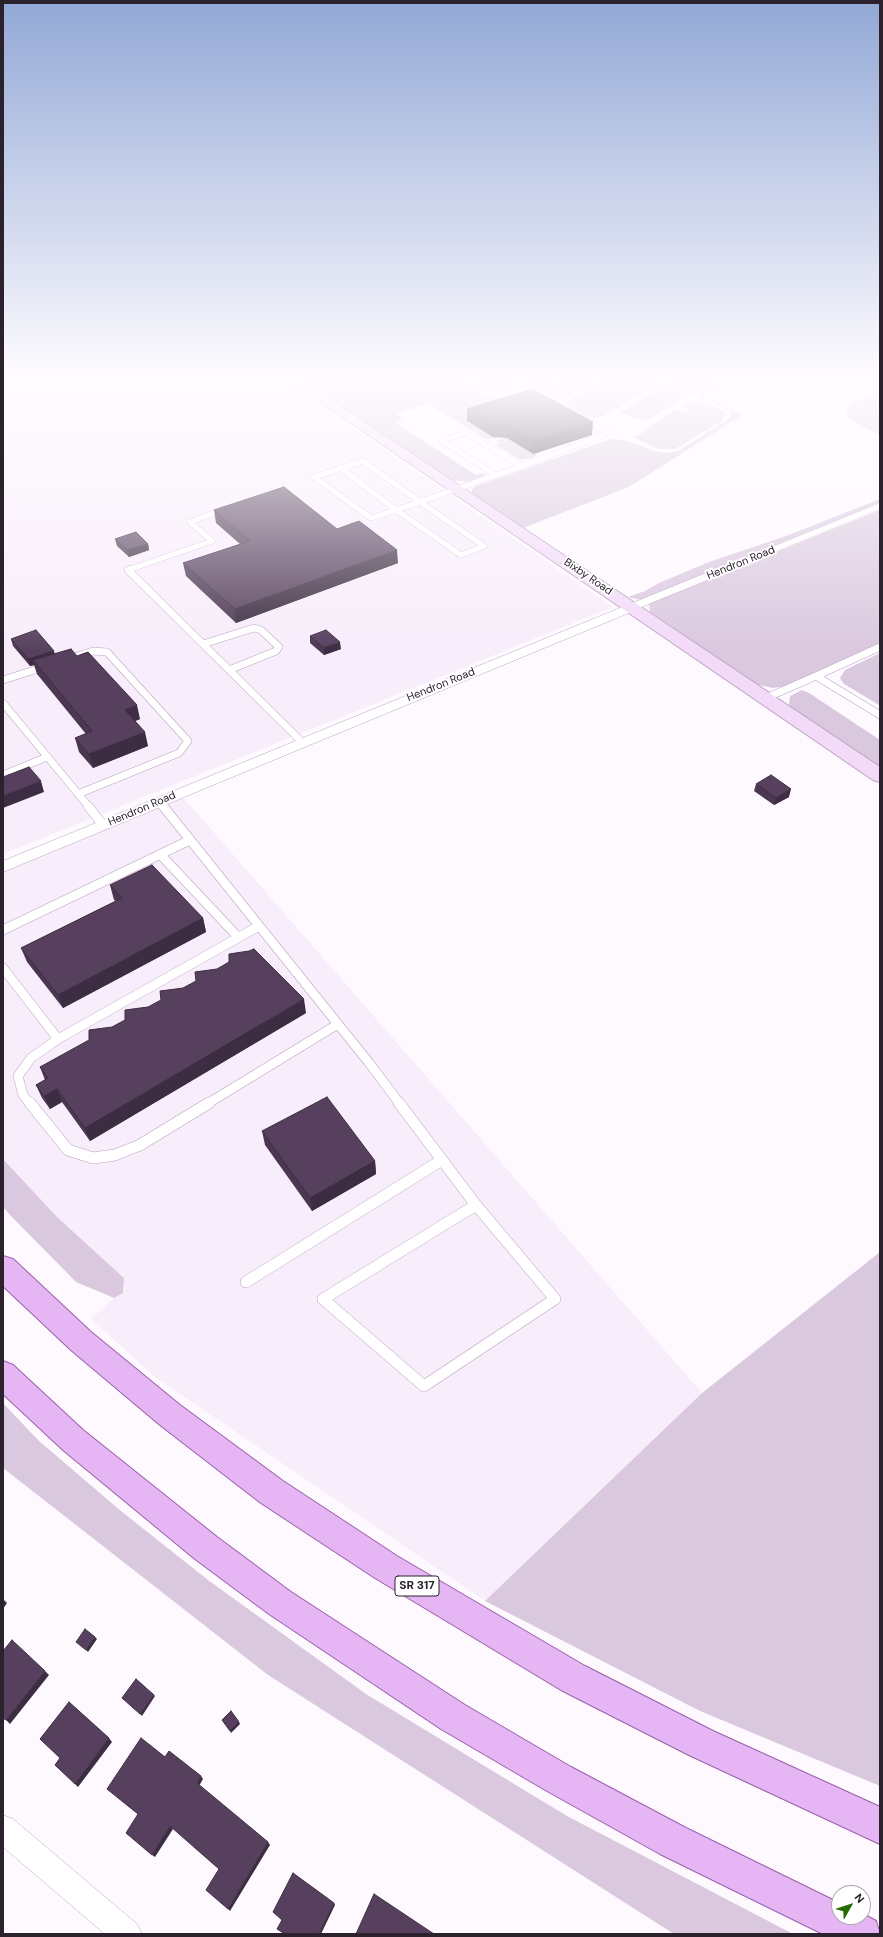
<!DOCTYPE html>
<style>
body{margin:0}
#map{position:relative;width:883px;height:1937px;overflow:hidden;background:#fef9ff;font-family:"DM Sans",sans-serif}
canvas{display:block}
.frame{position:absolute;inset:0;border:4px solid #2b222e;pointer-events:none}
.north{position:absolute;left:831px;top:1885px;width:40px;height:40px;box-sizing:border-box;background:#fff;border:1px solid #aaa7ab;border-radius:50%;rotate:51deg;font-size:11px;font-weight:700;line-height:16px;text-align:center;color:#2b222e}
.north::after{content:'';display:block;margin:auto;width:14px;height:18px;background:#246b05;clip-path:polygon(50% 0,100% 100%,50% 72%,0 100%)}
</style>
<div id="map">
<canvas width="883" height="1937"></canvas>
<div class="frame"></div>
<div class="north">N</div>
</div>
<script>
const ctx = document.querySelector('canvas').getContext('2d');
ctx.lineJoin = 'round';
function fillPath(path, color) {
  ctx.fillStyle = color;
  ctx.fill(path, 'evenodd');
}
function poly(rows) {
  const path = new Path2D();
  for (const r of rows) {
    path.moveTo(r[0], r[1]);
    for (let i = 2; i < r.length; i += 2) path.lineTo(r[i], r[i + 1]);
  }
  return path;
}
function strokePath(path, color, width, dash) {
  ctx.strokeStyle = color;
  ctx.lineWidth = width;
  ctx.lineCap = dash ? 'butt' : 'round';
  ctx.setLineDash(dash || []);
  ctx.stroke(path);
}
function write(font, color, halo, rows, align = 'center') {
  ctx.font = font + ' "DM Sans",sans-serif';
  ctx.lineWidth = 4;
  ctx.setLineDash([]);
  ctx.textBaseline = 'middle';
  ctx.strokeStyle = halo;
  ctx.fillStyle = color;
  for (const [text, x, y, turn = 0] of rows) {
    ctx.save();
    ctx.translate(x, y);
    ctx.rotate((+turn || 0) * Math.PI / 180);
    ctx.textAlign = isNaN(turn) ? turn : align;
    if (halo) ctx.strokeText(text, 0, 0);
    ctx.fillText(text, 0, 0);
    ctx.restore();
  }
}
fillPath(poly([
 [3,380,283,380,613,607,3,854],
 [183,797,702,1393,485,1601,155,1377,91,1319,114,1298,123,1293,124,1278,57,1217,3,1159,3,871]
]), '#f8edfb');
fillPath(poly([
 [300,380,472,380,464,384,487,395,498,403,467,422,493,437,496,437,497,439,486,439,428,404,396,414,404,419,396,423,476,475,483,473,486,475,468,482,451,480],
 [480,380,521,380,495,391,482,386],
 [527,380,558,380,544,387,534,388,525,385,524,383],
 [564,380,598,380,562,399,554,398,546,394,548,390],
 [603,380,664,380,616,409,598,418,588,418,567,406,566,402],
 [671,380,716,380,648,420,638,419,620,413],
 [721,380,726,380,704,394,706,399,744,414,629,487,523,528,472,493,472,489,476,486,611,439,624,440,655,451,666,453,678,451,730,418,731,415,729,410,697,395],
 [880,390,880,436,854,421,848,416,846,410,852,403],
 [694,401,714,406,725,412,725,415,722,421,675,449,658,449,633,437,640,435,645,429,677,409,687,412,690,410,680,406,688,402],
 [506,437,533,454,539,452,533,458,520,460,496,445,499,443,496,441],
 [880,499,880,504,641,600,628,597,645,591,659,583,709,562,786,536],
 [880,510,880,643,786,686,773,688,758,685,650,612,649,604,652,602],
 [880,653,880,705,879,705,844,684,840,678,845,670],
 [802,690,809,693,880,740,880,769,792,708,789,704,790,696],
 [3,1159,57,1217,124,1278,123,1293,114,1298,76,1282,11,1216,3,1207],
 [880,1252,880,1786,700,1711,485,1601,702,1393],
 [3,1403,39,1441,121,1511,208,1580,366,1694,567,1816,793,1934,674,1934,268,1675,3,1468]
]), '#dac8df');
const laneFar3 = poly([
 [508,403,493,393,520,384,539,395],
 [466,433,522,466,496,475,442,441,466,433],
 [522,466,609,433,583,419],
 [341,468,396,510],
 [341,468,314,477,371,518,396,510],
 [341,468,363,461,420,502],
 [420,502,496,475],
 [396,510,461,555,484,546,420,502],
 [396,510,420,502],
 [128,570,212,541,190,522,224,509],
 [723,570,880,506]
]);
const laneFar2 = poly([
 [131,569,128,570,302,742],
 [632,607,725,569],
 [203,644,254,628,261,630,279,647,276,651,229,670],
 [65,660,93,651,107,652,188,741,179,753,78,794],
 [816,676,880,647],
 [3,680,47,666],
 [766,698,816,676,880,715],
 [3,703,89,807],
 [3,775,47,757],
 [159,802,163,807]
]);
const laneFar1 = poly([
 [88,806,103,825],
 [163,806,370,1064,400,1104],
 [160,854,238,937],
 [3,930,190,840],
 [3,968,58,1039,259,926],
 [30,1104,23,1095,18,1076,31,1058,58,1039],
 [207,1104,338,1024]
]);
const lane = poly([
 [30,1103,68,1150,93,1158,115,1155,140,1145,209,1103],
 [399,1103,476,1205],
 [476,1205,555,1299,424,1386,323,1299,476,1205],
 [246,1282,442,1160]
]);
const street = poly([
 [632,603,638,607,636,610,3,872,3,861,632,603],
 [3,1815,13,1819,137,1924,142,1934,105,1934,3,1847,3,1815]
]);
const secondary = poly([
 [288,380,302,380,880,767,880,782,873,780,288,380]
]);
const primary = poly([
 [3,1256,13,1259,91,1332,180,1405,283,1481,397,1556,585,1666,713,1731,880,1807,880,1844,689,1755,561,1690,375,1578,261,1503,160,1425,71,1350,3,1286,3,1256],
 [3,1361,13,1365,83,1430,217,1537,291,1592,371,1644,465,1705,571,1767,686,1828,839,1903,839,1917,863,1917,863,1914,876,1921,880,1934,823,1934,660,1854,547,1791,441,1729,269,1614,195,1559,63,1450,3,1394,3,1361]
]);
strokePath(laneFar3, '#baa3c0', 6);
strokePath(laneFar2, '#baa3c0', 8);
strokePath(laneFar1, '#baa3c0', 10);
strokePath(lane, '#baa3c0', 12);
strokePath(street, '#baa3c0', 1);
strokePath(secondary, '#baa3c0', 2);
strokePath(primary, '#9a61a9', 2);
strokePath(laneFar3, '#fff', 5.5);
strokePath(laneFar2, '#fff', 7);
strokePath(laneFar1, '#fff', 9);
strokePath(lane, '#fff', 11);
fillPath(street, '#fff');
fillPath(secondary, '#f3daf9');
fillPath(primary, '#e6b5f3');
fillPath(poly([
 [467,409,592,435,533,454,507,438,493,437,467,421],
 [214,510,337,529,398,563,236,623,186,576,183,563,240,544,216,523],
 [115,539,148,544,149,550,129,557,117,546],
 [310,636,341,649,324,655,310,643],
 [11,639,55,654,77,656,140,719,135,721,148,746,93,768,79,752,75,738,86,734,37,674,34,665,30,666,13,646],
 [756,784,789,797,774,805,754,791],
 [110,885,203,918,206,932,63,1008,27,962,21,948,116,901,114,900],
 [306,1013,90,1141,62,1102,50,1109,42,1098,36,1085,45,1080,40,1067],
 [262,1131,375,1161,376,1174,312,1211,265,1145]
]), '#4b3751');
fillPath(poly([
 [593,422,592,435,533,454,534,441],
 [148,544,149,550,129,557,127,550],
 [397,550,398,563,236,623,235,609],
 [340,642,341,649,324,655,324,648],
 [54,651,56,658,33,660,34,665,30,666,28,659],
 [137,705,140,719,128,724,125,710],
 [145,732,148,746,93,768,89,754],
 [41,781,44,792,3,808,3,796],
 [791,789,789,797,774,805,776,798],
 [203,918,206,932,63,1008,58,995],
 [304,999,306,1013,90,1141,85,1128],
 [57,1089,62,1102,50,1109,44,1096],
 [375,1161,376,1174,312,1211,310,1198],
 [3,1599,7,1603,3,1609],
 [95,1637,97,1639,88,1652,86,1650],
 [45,1671,49,1675,10,1724,6,1720],
 [154,1695,155,1696,142,1716,140,1714],
 [239,1722,240,1724,231,1733,230,1731],
 [109,1738,112,1742,78,1787,75,1784],
 [201,1776,203,1779,199,1786,197,1783],
 [170,1826,173,1829,155,1857,152,1855],
 [268,1842,270,1845,230,1911,228,1909],
 [334,1903,335,1905,321,1934,319,1934]
]), '#3d2d42');
const building = poly([
 [532,389,593,422,534,441,508,426,493,425,467,409,532,389],
 [284,487,337,529,359,521,397,550,235,609,183,563,250,541,214,510,284,487],
 [136,532,148,544,127,550,115,539,136,532],
 [36,630,54,651,28,659,11,639,36,630],
 [326,630,340,642,324,648,310,636,326,630],
 [71,649,77,656,88,652,137,705,125,710,145,732,89,754,75,738,92,731,33,660,71,649],
 [29,767,41,781,3,796,3,777,29,767],
 [771,775,791,789,776,798,756,784,771,775],
 [152,865,203,918,58,995,21,948,122,898,110,885,152,865],
 [254,949,304,999,85,1128,57,1089,44,1096,36,1085,48,1078,40,1067,89,1040,89,1030,112,1027,125,1020,125,1010,148,1007,161,1000,160,991,183,988,196,981,195,972,217,969,229,962,229,954,249,951,254,949],
 [327,1097,375,1161,310,1198,262,1131,327,1097],
 [85,1629,95,1637,86,1650,76,1642,85,1629],
 [12,1640,45,1671,6,1720,3,1718,3,1651,12,1640],
 [136,1679,154,1695,140,1714,122,1698,136,1679],
 [69,1702,109,1738,75,1784,55,1765,60,1758,40,1739,69,1702],
 [231,1711,239,1722,230,1731,222,1720,231,1711],
 [141,1738,165,1757,169,1751,201,1776,197,1783,268,1842,228,1909,206,1890,219,1869,170,1826,152,1855,126,1833,138,1814,107,1789,141,1738],
 [293,1873,334,1903,319,1934,285,1934,277,1929,282,1920,273,1912,293,1873],
 [374,1894,434,1934,356,1934,374,1894]
]);
fillPath(building, '#57405e');
strokePath(building, '#3d2d42', 1);
const sky = ctx.createLinearGradient(0, 0, 0, 651);
sky.addColorStop(0, '#92a8d6');
sky.addColorStop(0.58, '#fffcff');
sky.addColorStop(1, '#fffcff00');
ctx.fillStyle = sky;
ctx.fillRect(0, 0, 883, 651);
write('11px', '#2b222e', '#fff', [
 ["Hendron Road",741,563,-22],
 ["Bixby Road",588,577,34],
 ["Hendron Road",441,685,-22],
 ["Hendron Road",142,809,-23]
]);
for (const [x, y, w] of [
 [417,1586,44]
]) {
  const box = new Path2D();
  box.roundRect(x - w / 2, y - 10, w, 20, 3);
  ctx.fillStyle = '#fff';
  ctx.fill(box);
  strokePath(box, '#2b222e', 1);
}
write('bold 12px', '#2b222e', null, [
 ["SR 317",417,1586]
]);
</script>
